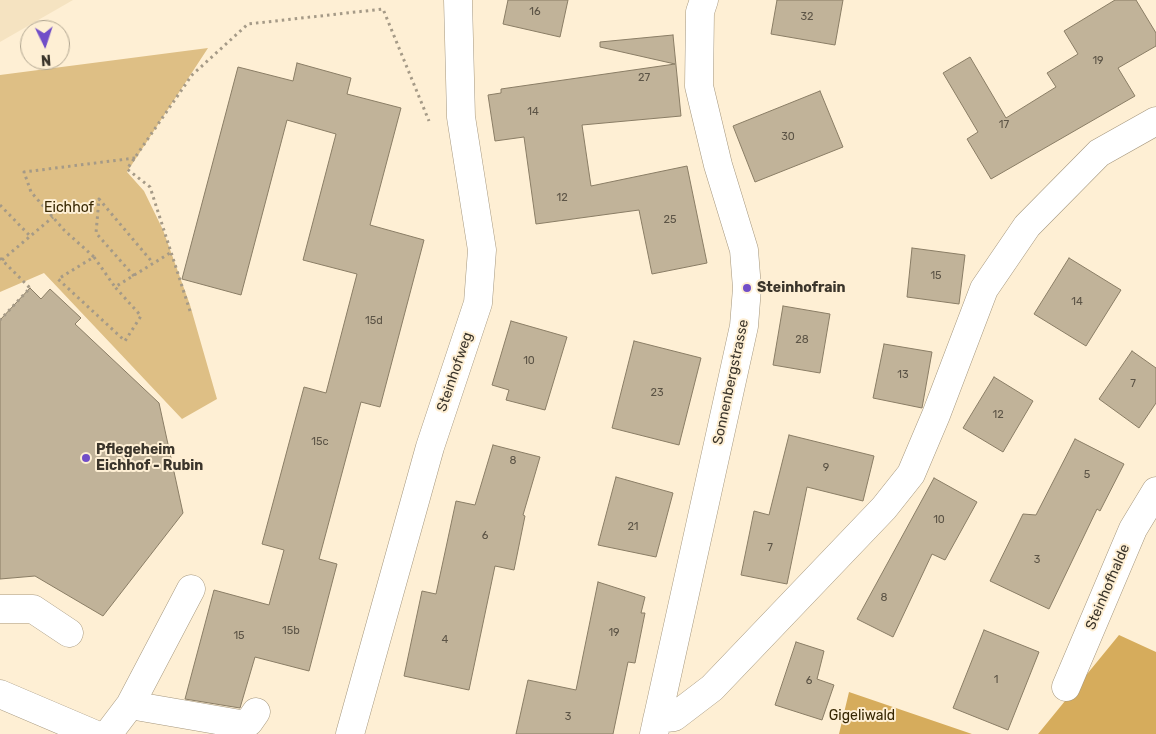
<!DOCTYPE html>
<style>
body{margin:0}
#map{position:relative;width:1156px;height:734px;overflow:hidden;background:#feefd4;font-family:Rubik,sans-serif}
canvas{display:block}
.north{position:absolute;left:20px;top:20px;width:50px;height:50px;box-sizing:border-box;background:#feefd4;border:1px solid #b0a590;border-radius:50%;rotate:176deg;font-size:14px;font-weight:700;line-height:20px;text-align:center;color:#3b352b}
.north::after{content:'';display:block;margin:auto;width:18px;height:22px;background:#714ec8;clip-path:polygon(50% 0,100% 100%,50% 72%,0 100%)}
</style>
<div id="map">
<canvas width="1156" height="734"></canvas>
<div class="north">N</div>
</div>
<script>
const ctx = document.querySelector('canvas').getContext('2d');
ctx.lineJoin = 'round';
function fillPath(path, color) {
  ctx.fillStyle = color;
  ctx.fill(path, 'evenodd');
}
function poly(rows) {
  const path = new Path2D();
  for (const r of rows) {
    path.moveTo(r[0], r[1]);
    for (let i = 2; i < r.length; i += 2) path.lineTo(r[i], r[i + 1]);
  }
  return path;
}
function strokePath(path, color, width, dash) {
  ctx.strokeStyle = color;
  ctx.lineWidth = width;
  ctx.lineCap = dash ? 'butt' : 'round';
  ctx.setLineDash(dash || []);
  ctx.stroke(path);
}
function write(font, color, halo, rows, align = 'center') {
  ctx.font = font + ' Rubik,sans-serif';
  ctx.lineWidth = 4;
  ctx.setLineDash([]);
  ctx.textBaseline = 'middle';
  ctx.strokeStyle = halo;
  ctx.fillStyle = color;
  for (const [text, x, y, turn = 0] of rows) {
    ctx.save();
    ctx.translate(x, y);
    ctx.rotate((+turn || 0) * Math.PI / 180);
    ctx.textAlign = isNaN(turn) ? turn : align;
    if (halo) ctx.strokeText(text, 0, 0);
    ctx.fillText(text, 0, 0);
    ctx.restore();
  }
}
fillPath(poly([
 [0,0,73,0,0,42]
]), '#f5e3c1');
fillPath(poly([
 [208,48,127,172,144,191,163,230,190,305,217,399,182,419,44,273,0,292,0,75]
]), '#debf85');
fillPath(poly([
 [1119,635,1156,652,1156,734,1038,734],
 [849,692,972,734,839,734]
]), '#d6ac5c');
const building = poly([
 [508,0,568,0,560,37,503,24,508,0],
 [777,0,843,0,835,45,771,34,777,0],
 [1115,0,1136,0,1156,33,1156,46,1118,68,1135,96,991,179,967,139,978,132,943,73,970,57,1006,118,1056,87,1047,73,1078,54,1064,31,1115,0],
 [673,35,681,116,582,125,591,186,687,166,707,263,652,274,639,210,536,224,524,137,495,141,488,95,501,93,501,89,675,64,600,47,600,42,673,35],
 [297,63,351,78,347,94,401,108,370,225,424,240,380,407,361,402,319,559,337,564,309,671,255,657,240,708,185,699,214,590,269,605,284,550,262,544,304,387,326,393,357,274,303,260,336,134,287,120,241,295,182,279,238,67,293,81,297,63],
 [820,91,843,147,755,182,733,126,820,91],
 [912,248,965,255,959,304,907,297,912,248],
 [1069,258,1121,290,1086,346,1034,314,1069,258],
 [30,288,41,299,50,289,81,318,75,324,159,403,183,513,103,616,35,576,0,579,0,320,30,288],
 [783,306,830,314,820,373,773,365,783,306],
 [511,321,567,337,545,410,506,400,509,390,492,385,511,321],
 [634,341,701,358,679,445,612,428,634,341],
 [884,344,932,352,922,408,873,398,884,344],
 [1132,351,1156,368,1156,403,1139,428,1099,399,1132,351],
 [994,377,1033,401,1003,452,963,428,994,377],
 [789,435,874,456,863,501,807,487,787,584,741,575,754,511,769,515,789,435],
 [1075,439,1124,464,1100,511,1097,509,1049,609,990,581,1023,514,1036,515,1075,439],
 [493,445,540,457,523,515,525,516,514,570,495,566,469,690,404,676,422,591,436,594,456,501,475,505,493,445],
 [616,477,673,493,656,557,598,545,616,477],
 [934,478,977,502,945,560,932,554,893,637,857,619,934,478],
 [598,582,645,597,641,613,645,613,635,663,628,662,613,734,516,734,528,680,576,690,598,582],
 [984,630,1039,652,1008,730,953,708,984,630],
 [796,642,824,651,817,679,834,685,822,720,775,705,796,642]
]);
fillPath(building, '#c1b399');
strokePath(building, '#8a7d65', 1);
const minor = poly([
 [0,609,33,609,69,633],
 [1066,687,1133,529,1156,491],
 [0,694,94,734],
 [130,705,240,724,249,722,256,712],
 [657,719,674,717,712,688,884,508,911,474,936,415,984,289,1027,226,1099,153,1156,121],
 [108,734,130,705,191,589],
 [350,734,430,447,478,303,482,250,461,117,458,0],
 [654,734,744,326,747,288,744,250,718,165,699,86,700,12,704,0]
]);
strokePath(minor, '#a5977e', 29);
strokePath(poly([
 [135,158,24,172,31,192,64,230,94,257,58,279,125,341,141,316,115,287,170,253],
 [0,205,30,236],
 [94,257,115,287],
 [0,258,30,288,0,320],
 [2,260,53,217],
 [134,276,96,233,99,199,153,263],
 [190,311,150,187,127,169,192,75,248,24,383,9,429,121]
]), '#a59a87', 3, [2.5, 4]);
strokePath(minor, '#fff', 28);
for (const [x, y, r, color] of [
 [747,288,5,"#714ec8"],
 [86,458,5,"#714ec8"]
]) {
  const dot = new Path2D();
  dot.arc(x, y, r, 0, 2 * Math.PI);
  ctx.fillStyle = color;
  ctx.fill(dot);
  strokePath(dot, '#feefd4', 2);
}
write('11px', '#5c5446', null, [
 ["16",535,12],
 ["32",807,17],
 ["19",1098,61],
 ["27",644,78],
 ["14",533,112],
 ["17",1004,125],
 ["30",788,137],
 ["12",562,198],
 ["25",670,220],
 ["15",936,276],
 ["14",1077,302],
 ["15d",374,321],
 ["28",802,340],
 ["10",529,361],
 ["13",903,375],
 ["7",1133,384],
 ["23",657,393],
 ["12",998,415],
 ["15c",320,442],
 ["8",513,461],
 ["9",826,468],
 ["5",1087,475],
 ["10",939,520],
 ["21",633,527],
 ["6",485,536],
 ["7",770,548],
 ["3",1037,560],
 ["8",884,598],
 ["15b",291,631],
 ["19",614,633],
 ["15",239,636],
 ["4",445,640],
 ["1",996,680],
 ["6",809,681],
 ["3",568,717]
]);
write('14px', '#372702', '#feefd4', [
 ["Eichhof",69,208],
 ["Gigeliwald",862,716]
]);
write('bold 14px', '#3b352b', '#feefd4', [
 ["Steinhofrain",757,288],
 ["Pflegeheim",96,450],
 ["Eichhof - Rubin",96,466]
], 'left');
write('14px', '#3b352b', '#feefd4', [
 ["Steinhofweg",455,372,-71],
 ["Sonnenbergstrasse",731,382,-78],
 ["Steinhofhalde",1108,587,-67]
]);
</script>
